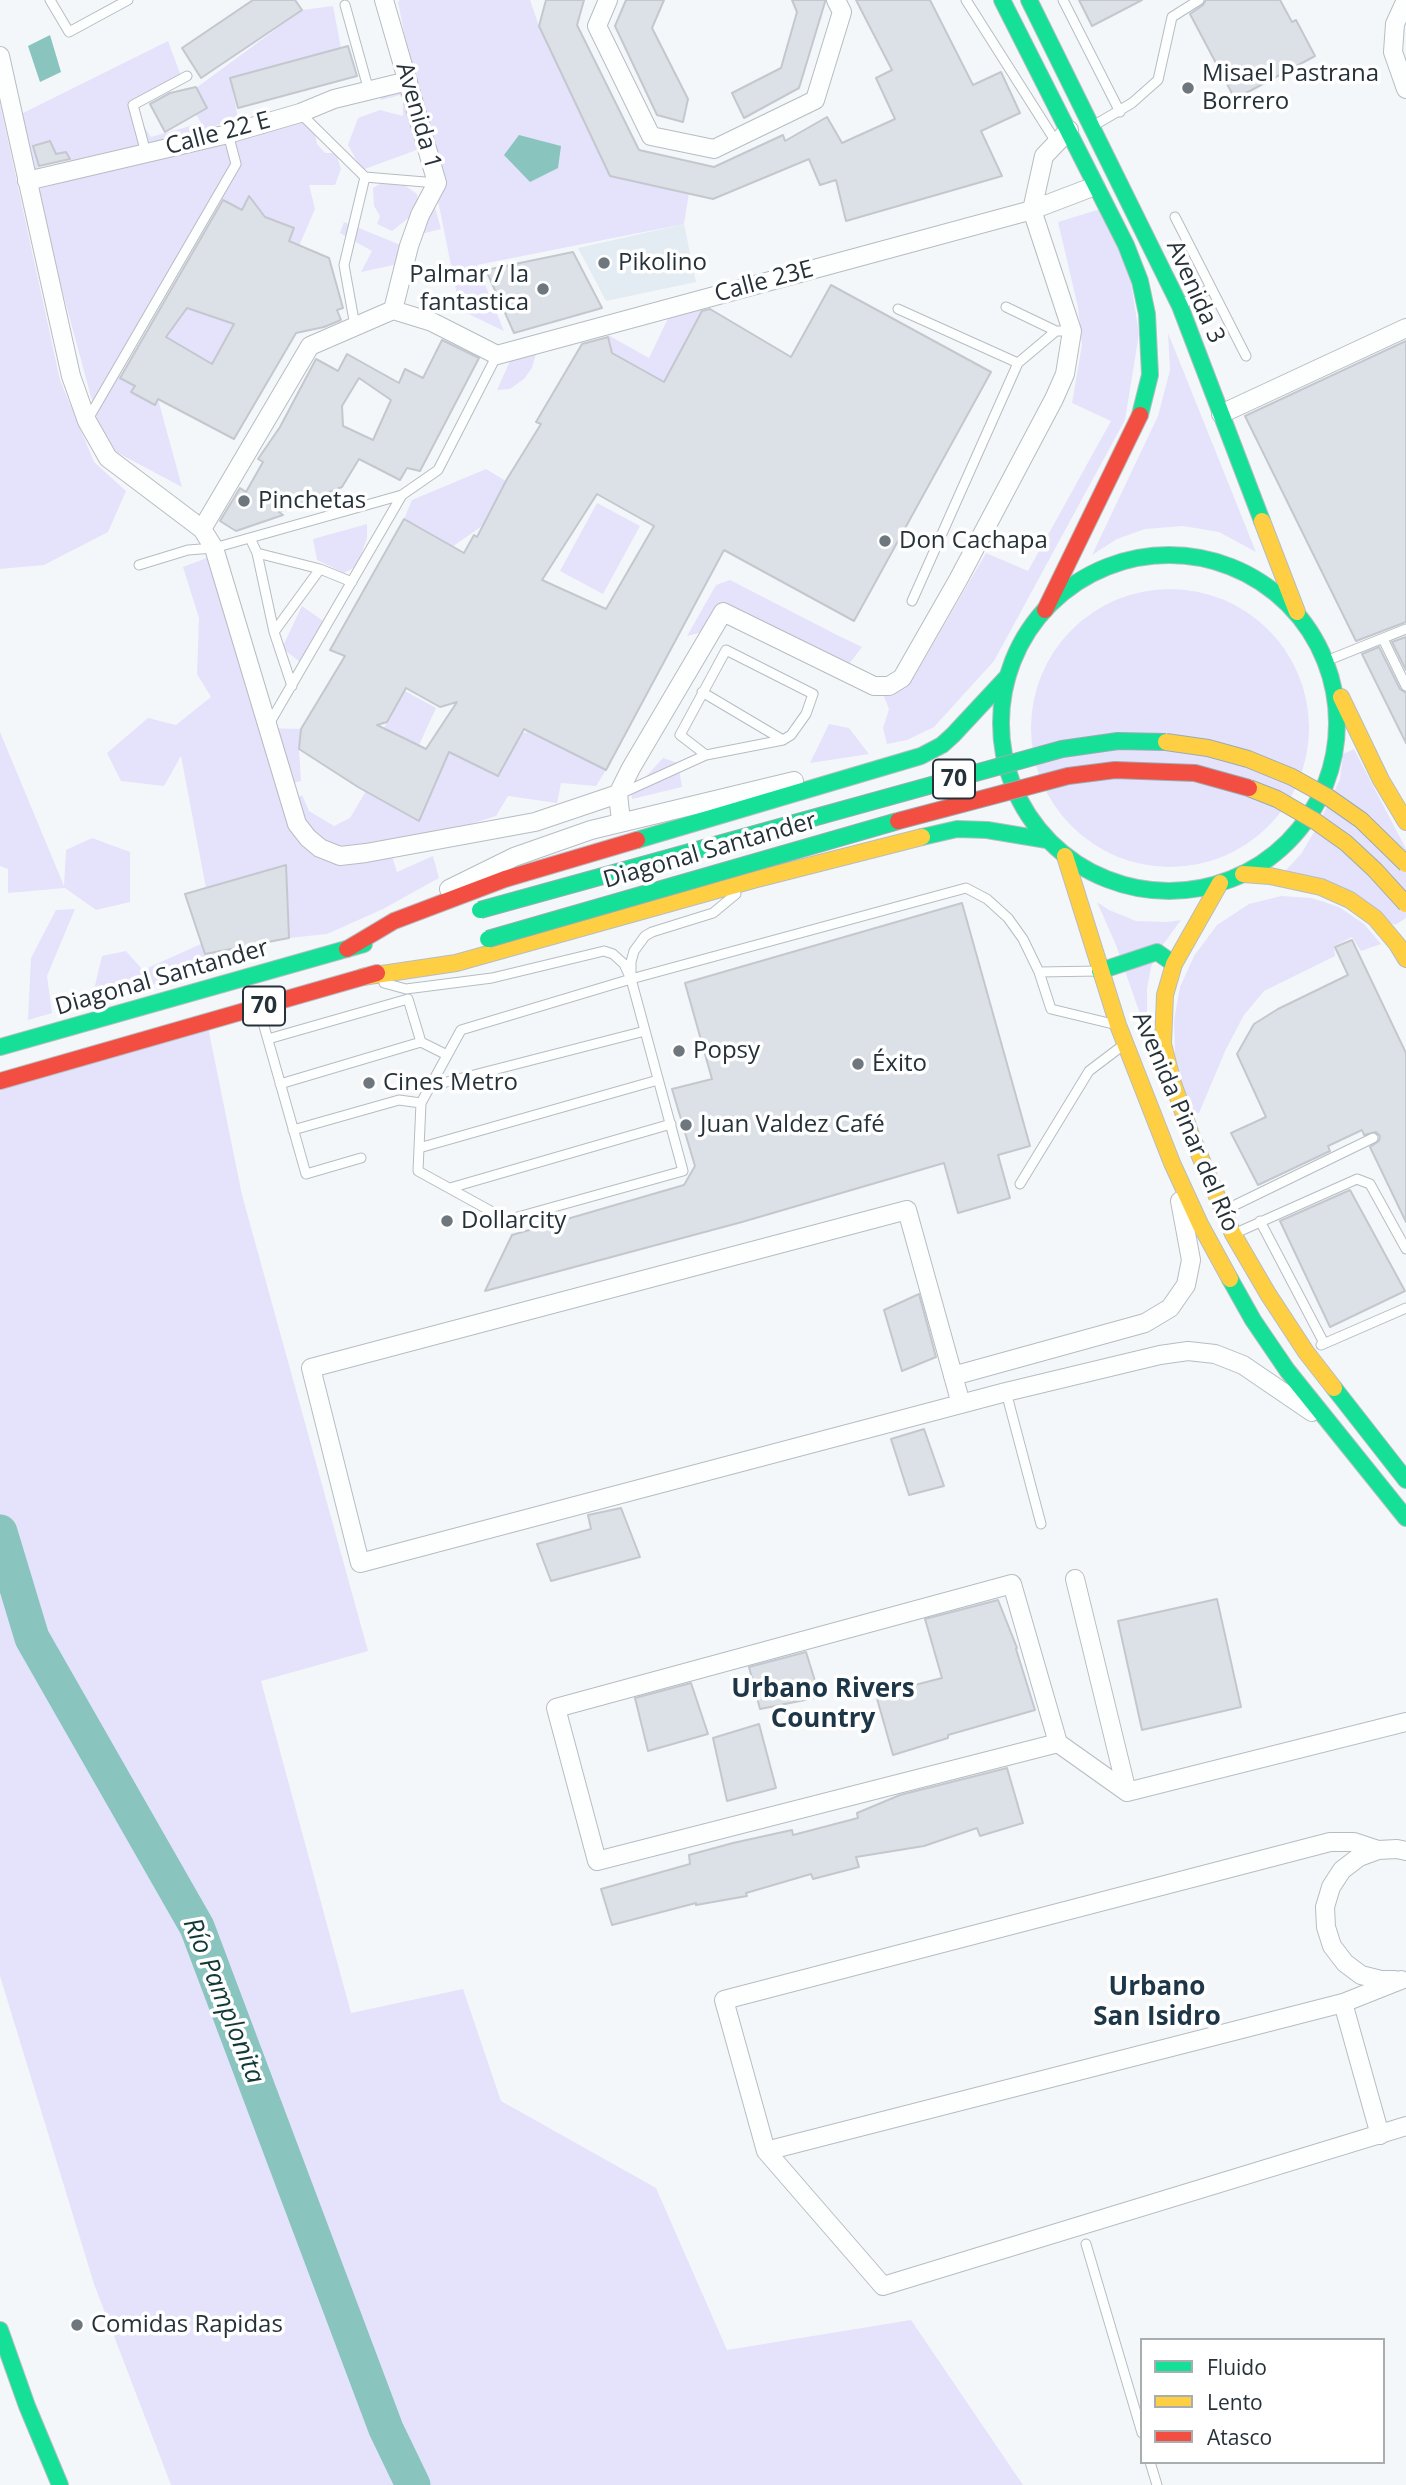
<!DOCTYPE html>
<meta charset="utf-8">
<style>
body{margin:0}
#map{position:relative;width:1406px;height:2485px;overflow:hidden;background:#f4f7f9;font-family:"Open Sans",sans-serif}
canvas{display:block}
.legend{position:absolute;left:1140px;top:2338px;width:245px;height:126px;box-sizing:border-box;background:#fff;border:2px solid #a8adb0;margin:0;padding:9px 12px;list-style:none;font-size:21px;color:#26323a}
.legend li{display:flex;align-items:center;gap:14px;height:35px}
.legend b{width:35px;border:2px solid #a8adb0}
</style>
<div id="map">
<canvas width="1406" height="2485"></canvas>
<ul class="legend">
<li><b style="height:9px;background:#16e098"></b>Fluido</li>
<li><b style="height:9px;background:#ffcf43"></b>Lento</li>
<li><b style="height:9px;background:#f24e42"></b>Atasco</li>
</ul>
</div>
<script>
const ctx = document.querySelector('canvas').getContext('2d');
ctx.lineJoin = 'round';
function fillPath(path, color) {
  ctx.fillStyle = color;
  ctx.fill(path, 'evenodd');
}
function poly(rows) {
  const path = new Path2D();
  for (const r of rows) {
    if (r.length === 3) {
      path.moveTo(r[0] + r[2], r[1]);
      path.arc(r[0], r[1], r[2], 0, 2 * Math.PI);
      continue;
    }
    path.moveTo(r[0], r[1]);
    for (let i = 2; i < r.length; i += 2) path.lineTo(r[i], r[i + 1]);
  }
  return path;
}
function strokePath(path, color, width, dash) {
  ctx.strokeStyle = color;
  ctx.lineWidth = width;
  ctx.lineCap = dash ? 'butt' : 'round';
  ctx.setLineDash(dash || []);
  ctx.stroke(path);
}
function write(font, color, halo, rows, align = 'center') {
  ctx.font = font + ' "Open Sans",sans-serif';
  ctx.lineWidth = 7;
  ctx.setLineDash([]);
  ctx.textBaseline = 'middle';
  ctx.strokeStyle = halo;
  ctx.fillStyle = color;
  for (const [text, x, y, turn = 0] of rows) {
    ctx.save();
    ctx.translate(x, y);
    ctx.rotate((+turn || 0) * Math.PI / 180);
    ctx.textAlign = isNaN(turn) ? turn : align;
    if (halo) ctx.strokeText(text, 0, 0);
    ctx.fillText(text, 0, 0);
    ctx.restore();
  }
}
fillPath(poly([
 [684,224,696,282,606,301,578,248]
]), '#e3ecf3');
fillPath(poly([
 [400,0,530,0,539,26,610,176,689,193,684,224,477,265,504,331,460,310,398,2],
 [333,6,341,48,230,78,238,118,172,141,72,166,66,152,56,154,50,141,34,146,41,173,29,177,23,113,168,41,181,76,130,105,151,137,201,123,196,114,207,108,196,88,302,10],
 [404,84,422,148,362,170,348,145,358,118,380,110,403,116,403,99,400,95,381,100,379,91],
 [0,104,60,380,94,462,126,491,108,532,44,565,0,569],
 [320,112,312,120,317,144,325,153,336,153,341,169,335,185,309,185,315,209,286,276,212,364,166,337,187,308,209,315,287,247,294,228,265,217,249,197,242,210,221,199,119,376,135,386,132,393,154,405,158,399,182,487,116,452,97,419,35,190],
 [383,182,400,182,417,194,418,200,432,197,441,229,417,235,411,216,392,231,377,224,380,216,374,206,373,188],
 [1104,208,1128,263,1139,334,1125,420,994,661,934,727,907,740,887,744,883,728,889,709,879,684,914,677,986,553,1028,571,1111,421,1072,403,1082,345,1078,307,1058,222],
 [344,222,408,248,408,262,361,272,372,251,340,233],
 [704,306,664,382,612,353,608,335,649,358,673,308],
 [1168,333,1256,552,1219,532,1183,526,1145,529,1117,539,1092,555,1158,416,1170,370],
 [537,350,532,368,524,379,510,389,497,390,510,361],
 [486,469,506,481,482,526,452,547,404,519,412,500],
 [597,503,640,526,603,594,560,571],
 [367,524,367,538,357,566,344,573,317,560,313,539],
 [209,557,248,675,316,850,391,853,397,872,433,856,439,878,383,909,327,934,289,938,286,865,206,888,181,756,164,786,121,781,107,753,148,718,176,725,211,697,197,674,199,618,183,567],
 [730,580,837,635,862,647,846,668,735,613,726,626,687,636,716,585],
 [1170,728,139],
 [302,606,326,623,300,662,282,648],
 [403,690,436,708,419,745,384,728],
 [829,724,849,728,869,754,810,763],
 [267,728,301,729,299,749,301,781,285,785],
 [0,732,64,886,66,850,92,838,130,852,130,902,96,910,65,888,8,893,8,869,0,866],
 [529,732,606,770,596,786,561,783,557,803,508,796,496,816,406,844,341,854,320,846,292,802,302,795,309,811,334,826,350,818,366,791,419,820,450,752,498,775,522,733],
 [1354,749,1406,849,1406,918,1395,925,1286,870,1301,854,1317,827,1340,779,1343,754],
 [663,758,678,763,682,787,632,799,631,793],
 [1281,896,1312,898,1339,907,1364,924,1381,944,1361,951,1352,937,1334,946,1335,956,1264,991,1244,1015,1226,1049,1199,1113,1191,1113,1175,1055,1174,1020,1180,987,1194,956,1217,925,1249,904],
 [1097,902,1109,910,1136,921,1167,922,1181,920,1159,950,1151,967,1147,989,1147,1017,1156,1047,1140,1014,1116,945],
 [75,909,47,976,52,1013,28,1020,31,958,56,910],
 [201,944,205,954,248,945,248,958,91,1002,102,956,126,951,143,970],
 [206,1017,242,1195,368,1651,261,1681,351,2013,463,1989,501,2101,656,2188,727,2350,911,2320,1023,2485,171,2485,94,2284,0,1976,0,1085]
]), '#e5e2fb');
fillPath(poly([
 [50,35,61,72,40,82,28,46],
 [519,135,561,146,558,168,530,182,504,155]
]), '#89c4be');
strokePath(poly([
 [0,1532,32,1638,197,1927,386,2429,413,2485]
]), '#89c4be', 35);
const building = poly([
 [253,0,295,0,302,10,201,78,182,48,253,0],
 [546,0,584,0,577,25,639,150,714,167,783,135,785,141,827,117,842,143,895,119,876,78,892,70,856,0,930,0,973,85,1001,72,1020,113,981,131,1002,176,846,221,836,180,820,185,809,159,713,199,610,176,539,26,546,0],
 [626,0,664,0,652,28,688,99,683,122,657,115,615,26,626,0],
 [792,0,825,0,825,2,799,88,744,118,732,93,781,68,797,12,792,0],
 [1079,0,1142,0,1092,26,1079,0],
 [1206,0,1280,0,1292,22,1296,20,1315,56,1235,99,1190,14,1203,5,1206,0],
 [348,46,357,76,238,108,230,78,348,46],
 [196,87,207,108,165,132,150,104,170,93,196,87],
 [50,141,56,154,66,152,70,159,39,166,33,146,50,141],
 [249,196,265,217,294,228,289,241,329,258,343,308,337,310,341,320,324,327,296,333,234,439,158,399,155,405,131,392,135,386,120,378,223,200,242,210,249,196],
 [187,308,234,324,212,364,166,337,187,308],
 [573,252,602,308,514,333,486,270,573,252],
 [831,285,991,372,854,621,724,550,606,770,524,729,498,776,449,752,419,821,358,787,299,749,301,729,345,656,330,650,404,519,464,553,474,535,477,537,507,479,541,424,536,422,582,344,608,337,612,353,664,382,702,311,710,309,791,357,831,285],
 [597,494,654,526,606,609,542,580,597,494],
 [406,688,440,707,457,702,426,749,377,725,387,722,406,688],
 [442,340,479,358,420,471,407,468,400,480,359,459,342,487,279,512,283,515,236,531,220,521,240,488,246,492,263,462,258,459,280,427,316,359,338,371,347,354,399,383,405,369,423,378,442,340],
 [359,378,391,400,373,440,343,426,342,406,359,378],
 [1406,341,1406,622,1356,641,1245,416,1406,341],
 [1406,637,1406,670,1392,642,1406,637],
 [1379,647,1400,689,1406,693,1406,743,1362,654,1379,647],
 [286,865,289,938,205,954,185,894,286,865],
 [962,903,1030,1146,998,1155,1010,1198,958,1213,944,1163,742,1222,485,1291,512,1235,684,1185,695,1166,672,1089,712,1079,685,983,962,903],
 [1352,940,1406,1053,1406,1222,1370,1147,1379,1141,1380,1136,1376,1132,1364,1135,1362,1130,1328,1146,1330,1151,1258,1185,1231,1133,1266,1117,1237,1054,1254,1024,1278,1009,1348,975,1335,947,1352,940],
 [1350,1190,1405,1291,1330,1327,1280,1221,1350,1190],
 [919,1294,936,1357,902,1371,884,1310,919,1294],
 [924,1429,944,1486,909,1495,891,1439,924,1429],
 [621,1508,640,1557,551,1581,537,1544,591,1529,588,1515,621,1508],
 [1217,1599,1241,1707,1142,1730,1118,1621,1217,1599],
 [998,1600,1017,1648,1016,1649,1035,1710,948,1735,948,1738,893,1755,876,1695,942,1678,925,1619,998,1600],
 [806,1652,820,1697,760,1709,749,1667,806,1652],
 [691,1683,708,1734,648,1751,635,1698,691,1683],
 [759,1724,776,1788,727,1801,713,1738,759,1724],
 [1007,1768,1023,1823,980,1836,977,1828,924,1846,856,1857,859,1867,813,1879,811,1874,746,1893,747,1896,696,1905,696,1903,612,1925,601,1889,690,1864,689,1855,733,1843,792,1830,793,1835,858,1818,857,1813,900,1795,1007,1768]
]);
fillPath(building, '#dce1e8');
strokePath(building, '#c4c8ce', 2);
const lane = poly([
 [50,0,69,32,128,0],
 [966,0,1056,142],
 [1063,0,1120,112],
 [345,5,369,91],
 [300,113,365,177,344,265,355,326],
 [1093,126,1132,103,1158,80,1172,17,1199,0],
 [146,153,133,105,187,76],
 [365,177,437,183],
 [1175,217,1246,356],
 [1181,305,1211,288],
 [1006,307,1056,331],
 [898,309,1018,363],
 [88,419,236,164,228,134],
 [250,538,257,553,320,569],
 [257,553,274,632],
 [139,565,188,550,214,548,402,495,438,470,497,355],
 [912,601,1018,363,1056,331,1072,331],
 [1383,639,1406,686],
 [1326,661,1406,629],
 [292,686,274,632,320,569,352,582],
 [702,692,783,740],
 [269,724,402,495],
 [620,794,706,755,783,740,791,735,806,714,813,694,726,650,680,735,706,755],
 [1039,972,1099,971],
 [631,974,631,962,634,951,645,936,652,932,713,913,736,894],
 [384,983,406,989,492,978,604,951,613,954,624,964,631,979,683,1171,507,1220,418,1171,421,1103,461,1030,631,979,966,888,987,899,1008,918,1023,939,1039,972,1051,1009,1113,1024],
 [260,1012,306,1174,361,1158],
 [268,1039,408,999,421,1042],
 [280,1084,421,1042,447,1055],
 [431,1086,645,1031],
 [293,1130,399,1100,421,1103],
 [419,1148,658,1080],
 [1020,1184,1089,1071,1122,1046],
 [450,1188,671,1124],
 [1227,1209,1373,1138],
 [1260,1221,1324,1343],
 [1238,1232,1357,1179,1370,1184,1406,1249],
 [1321,1345,1406,1308],
 [1006,1392,1041,1524],
 [1086,2244,1142,2433],
 [1150,2462,1157,2485]
]);
const street = poly([
 [384,0,437,183,420,215,409,246,393,310],
 [608,0,597,26,651,136,714,149,815,100,842,12,836,0],
 [1406,0,1395,24,1393,52,1406,89],
 [0,56,71,376,87,421,108,458,202,529,214,548,297,824,308,838,320,848,340,856,366,853,535,822,618,794],
 [27,181,228,134,300,113,334,99,408,81],
 [1032,210,1044,156,1069,130],
 [1221,414,1406,328],
 [202,529,310,346,393,310,432,322,497,355,1032,210,1095,186],
 [621,821,618,794,631,768,723,612,874,686,889,686,902,678,958,580,1054,399,1065,374,1072,331,1032,210],
 [449,889,514,857,591,830,794,781],
 [953,1376,1145,1323,1170,1308,1186,1285,1191,1260,1180,1201],
 [961,1404,907,1210,311,1368,360,1563,1006,1392,1160,1355,1188,1351,1215,1354,1243,1365,1312,1412],
 [1075,1579,1127,1792],
 [1058,1743,597,1861,556,1708,1012,1584,1058,1743,1127,1792,1406,1722],
 [1378,1850,1354,1842,1330,1842,724,2000,766,2151,883,2286,1406,2126],
 [1395,1980,1381,1980,1361,1975,1345,1963,1332,1946,1326,1927,1325,1907,1331,1887,1342,1870,1359,1857,1378,1850,1397,1849,1406,1851],
 [1343,2003,1380,2135],
 [766,2151,1343,2003,1401,1980]
]);
const fast = poly([
 [1002,0,1126,245,1140,281,1147,314,1150,375,1140,415],
 [1029,0,1180,306,1262,521],
 [1169,723,168],
 [922,837,957,829,987,830,1047,840],
 [637,840,921,756,942,745,953,735,1008,676],
 [1100,971,1157,952,1174,964],
 [0,1047,364,944],
 [1230,1279,1253,1320,1287,1370,1406,1518],
 [1334,1388,1406,1480],
 [0,2330,27,2406,60,2485]
]);
const slow = poly([
 [1262,521,1297,612],
 [1341,697,1381,780,1406,822],
 [1065,856,1118,1025,1172,1163,1200,1224,1230,1279],
 [1243,874,1270,876,1321,887,1350,900,1375,918,1397,944,1406,959],
 [1220,883,1174,964,1165,995,1163,1044,1173,1083,1191,1135,1233,1234,1268,1294,1306,1352,1334,1388],
 [362,977,456,963,753,880,922,837]
]);
const jam = poly([
 [1045,610,1140,415],
 [347,949,394,921,505,879,637,840],
 [0,1081,377,973]
]);
strokePath(lane, '#b6bdc2', 11);
strokePath(street, '#b6bdc2', 20);
strokePath(fast, '#b6bdc2', 18);
strokePath(slow, '#b6bdc2', 18);
strokePath(jam, '#b6bdc2', 18);
strokePath(lane, '#fdfefe', 9);
strokePath(street, '#fdfefe', 18);
strokePath(fast, '#16e098', 16);
strokePath(slow, '#ffcf43', 16);
strokePath(jam, '#f24e42', 16);
const fastBridge = poly([
 [480,910,1062,749,1118,741,1166,742],
 [488,939,898,821]
]);
const slowBridge = poly([
 [1166,742,1208,748,1248,759,1292,777,1328,797,1361,820,1406,864],
 [1249,788,1277,799,1315,821,1346,843,1375,870,1406,904]
]);
const jamBridge = poly([
 [898,821,1068,776,1115,770,1195,773,1249,788]
]);
strokePath(fastBridge, '#99acb1', 18, []);
strokePath(slowBridge, '#99acb1', 18, []);
strokePath(jamBridge, '#99acb1', 18, []);
strokePath(fastBridge, '#16e098', 16);
strokePath(slowBridge, '#ffcf43', 16);
strokePath(jamBridge, '#f24e42', 16);
for (const [x, y, r, color] of [
 [1188,88,7,"#6e777d"],
 [604,263,7,"#6e777d"],
 [543,289,7,"#6e777d"],
 [244,501,7,"#6e777d"],
 [885,541,7,"#6e777d"],
 [679,1051,7,"#6e777d"],
 [858,1064,7,"#6e777d"],
 [369,1083,7,"#6e777d"],
 [686,1125,7,"#6e777d"],
 [447,1221,7,"#6e777d"],
 [77,2325,7,"#6e777d"]
]) {
  const dot = new Path2D();
  dot.arc(x, y, r, 0, 2 * Math.PI);
  ctx.fillStyle = color;
  ctx.fill(dot);
  strokePath(dot, '#fff', 2.5);
}
for (const [x, y, w] of [
 [954,779,42],
 [264,1006,42]
]) {
  const box = new Path2D();
  box.roundRect(x - w / 2, y - 19.5, w, 39, 5);
  ctx.fillStyle = '#fff';
  ctx.fill(box);
  strokePath(box, '#26323a', 2);
}
write('bold 23px', '#26323a', null, [
 ["70",954,779],
 ["70",264,1006]
]);
write('24px', '#26323a', '#fff', [
 ["Misael Pastrana",1202,74],
 ["Borrero",1202,102],
 ["Pikolino",618,263],
 ["Palmar / la",529,275,"right"],
 ["fantastica",529,303,"right"],
 ["Pinchetas",258,501],
 ["Don Cachapa",899,541],
 ["Popsy",693,1051],
 ["Éxito",872,1064],
 ["Cines Metro",383,1083],
 ["Juan Valdez Café",700,1125],
 ["Dollarcity",461,1221],
 ["Comidas Rapidas",91,2325]
], 'left');
write('24px', '#26323a', '#fff', [
 ["Avenida 1",418,116,74],
 ["Calle 22 E",218,134,-15],
 ["Calle 23E",764,282,-15],
 ["Avenida 3",1195,292,66],
 ["Diagonal Santander",710,851,-16],
 ["Diagonal Santander",162,978,-16],
 ["Avenida Pinar del Río",1185,1122,67]
]);
write('bold 26px', '#1d3748', '#fff', [
 ["Urbano Rivers",823,1690],
 ["Country",823,1720],
 ["Urbano",1157,1988],
 ["San Isidro",1157,2018]
]);
write('italic 26px', '#123a36', '#fff', [
 ["Río Pamplonita",223,2001,68]
]);
</script>
